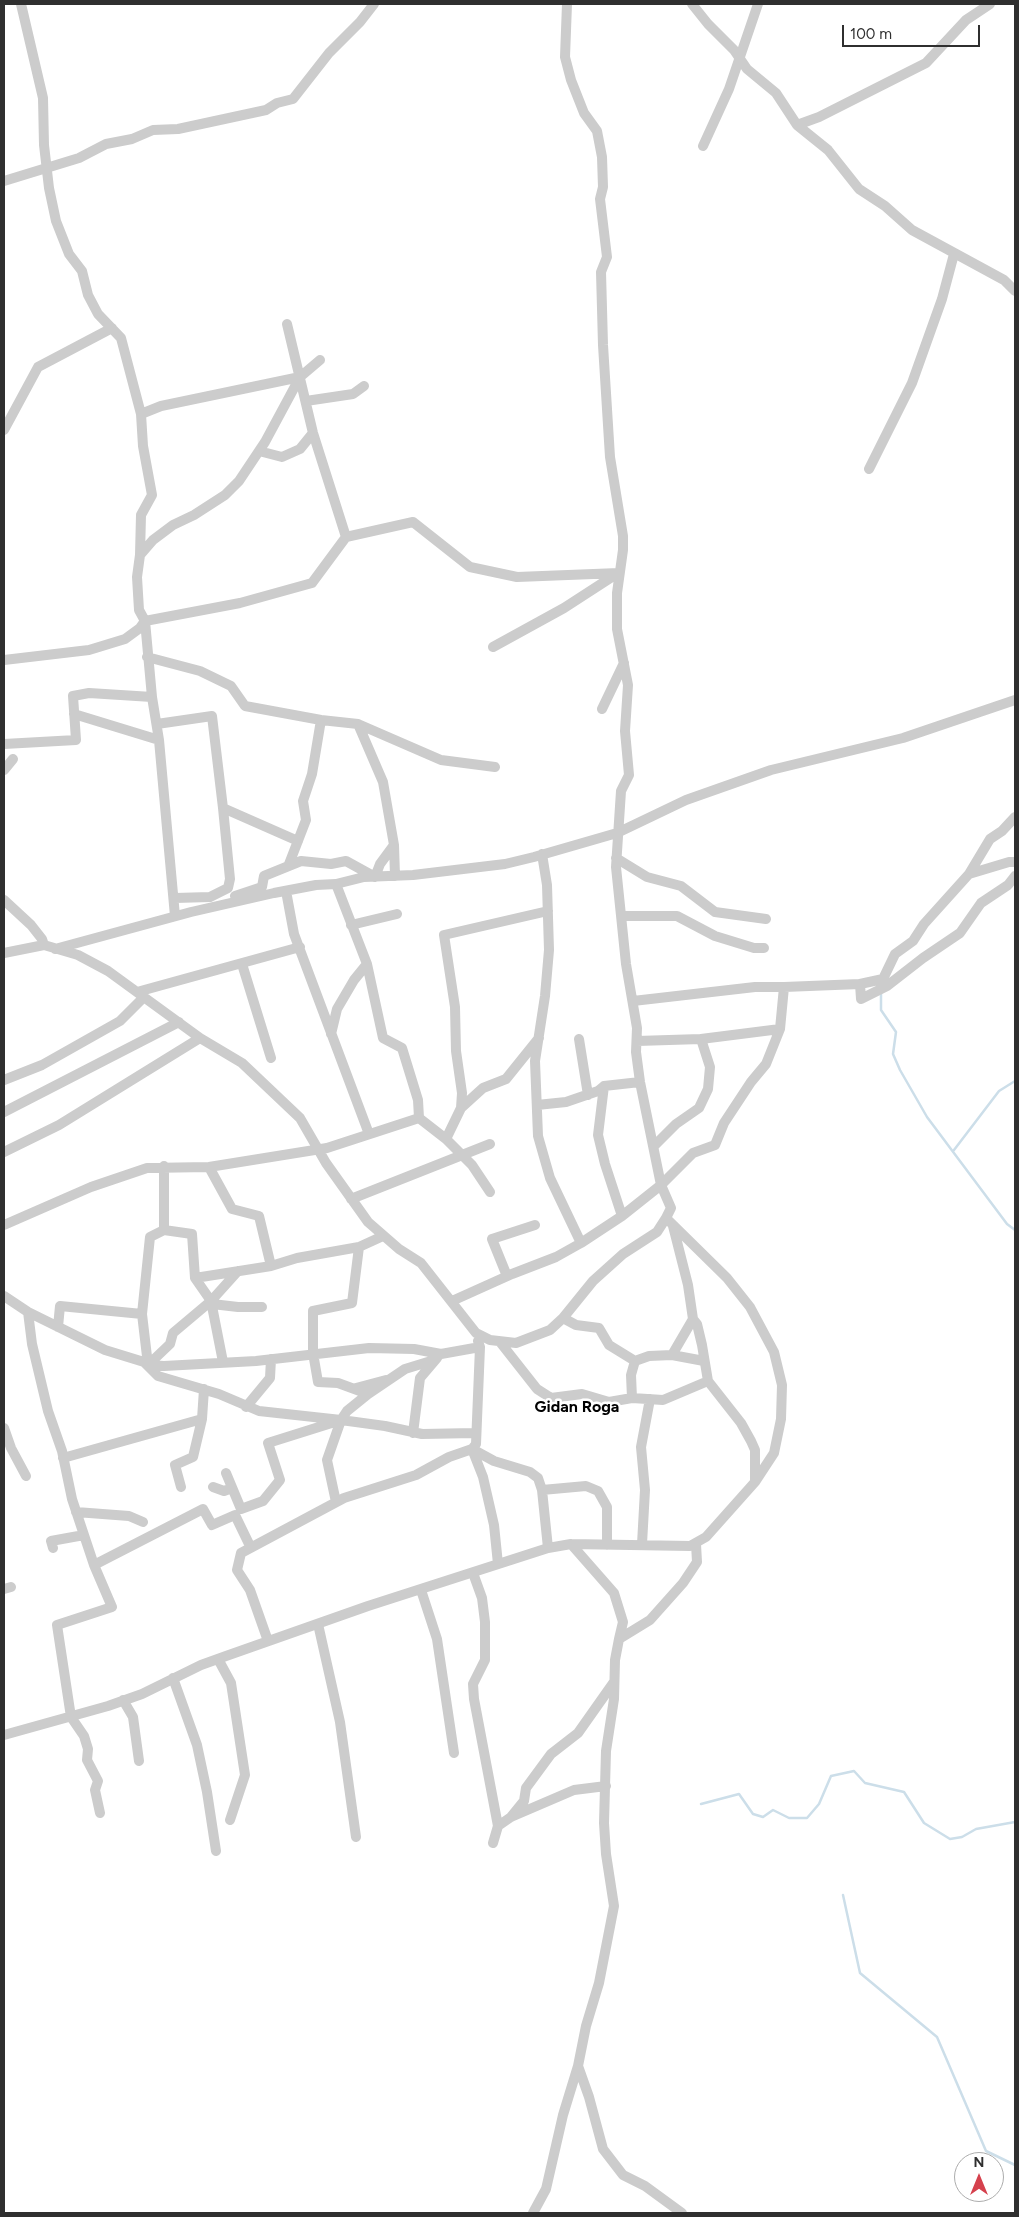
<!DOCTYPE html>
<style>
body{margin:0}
#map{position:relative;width:1019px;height:2217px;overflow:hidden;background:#fff;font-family:Figtree,sans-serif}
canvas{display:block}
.frame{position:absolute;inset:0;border:5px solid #2f2f2f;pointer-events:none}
.north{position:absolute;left:954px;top:2152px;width:50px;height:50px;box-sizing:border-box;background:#fff;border:1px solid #acacac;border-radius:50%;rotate:0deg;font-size:14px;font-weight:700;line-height:20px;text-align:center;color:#2f2f2f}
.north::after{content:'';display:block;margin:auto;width:18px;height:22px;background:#d5414d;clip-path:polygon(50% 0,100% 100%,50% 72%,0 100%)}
.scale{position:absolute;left:842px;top:25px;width:138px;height:22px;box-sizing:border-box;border:2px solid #2f2f2f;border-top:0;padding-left:6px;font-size:15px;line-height:18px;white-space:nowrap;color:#2f2f2f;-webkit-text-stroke:4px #fff;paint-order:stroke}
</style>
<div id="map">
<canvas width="1019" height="2217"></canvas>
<div class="frame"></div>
<div class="north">N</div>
<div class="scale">100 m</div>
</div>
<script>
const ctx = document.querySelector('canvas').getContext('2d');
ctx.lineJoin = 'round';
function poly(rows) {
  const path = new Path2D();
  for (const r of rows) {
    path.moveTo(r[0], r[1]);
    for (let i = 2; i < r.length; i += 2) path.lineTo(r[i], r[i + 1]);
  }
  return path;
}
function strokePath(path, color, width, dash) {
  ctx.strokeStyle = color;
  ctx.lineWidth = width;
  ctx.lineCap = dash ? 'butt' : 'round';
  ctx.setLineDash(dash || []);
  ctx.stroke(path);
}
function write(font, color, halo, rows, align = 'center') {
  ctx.font = font + ' Figtree,sans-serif';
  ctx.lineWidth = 5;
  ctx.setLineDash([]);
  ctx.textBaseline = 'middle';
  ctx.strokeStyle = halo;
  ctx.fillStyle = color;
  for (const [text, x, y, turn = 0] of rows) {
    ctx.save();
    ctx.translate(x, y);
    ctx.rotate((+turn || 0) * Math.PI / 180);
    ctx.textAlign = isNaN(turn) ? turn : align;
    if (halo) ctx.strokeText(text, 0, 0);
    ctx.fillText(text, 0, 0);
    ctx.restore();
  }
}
strokePath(poly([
 [881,993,881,1010,896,1032,893,1054,900,1070,927,1117,1007,1224,1015,1230],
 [954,1150,999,1091,1015,1081],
 [701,1804,739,1794,753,1814,763,1817,773,1810,789,1818,807,1818,819,1804,831,1776,854,1771,865,1783,904,1792,924,1823,950,1839,962,1837,976,1829,1015,1822],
 [843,1895,860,1973,937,2037,986,2151,1015,2165]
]), '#ccdee9', 2.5);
strokePath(poly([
 [692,4,708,24,734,50,747,69,776,93,797,125,819,117,926,63,966,20,990,4],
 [797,125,828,150,859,189,885,206,912,230,1004,280,1015,291],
 [703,146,729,89,758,4],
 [4,181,79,158,106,144,132,139,153,130,178,129,266,110,277,103,293,99,329,53,360,22,374,4],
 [287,324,313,433,346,537],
 [306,401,353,394,364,386],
 [141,414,161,406,300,377],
 [4,430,38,367,112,328],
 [259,451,282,457,300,449,313,433],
 [869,469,912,383,942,299,954,254],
 [140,555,153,540,173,525,194,515,225,495,239,481,265,442,300,377,320,360],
 [493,647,564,608,618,573],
 [147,657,200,671,231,686,245,706,321,720,358,724,441,760,495,767],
 [4,660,89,650,125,639,140,628,145,621,139,610,137,577,140,555,141,515,152,495,143,446,141,414,121,338,98,314,88,295,82,271,69,254,56,221,49,188,44,145,43,98,21,4],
 [152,697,145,621,240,603,312,583,346,537,413,522,470,567,517,577,619,573],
 [602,709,624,663],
 [74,714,159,740],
 [157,724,212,716,223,808,230,879,228,888,210,897,175,898],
 [358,724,383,782,394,845,395,876],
 [4,744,76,740,73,696,89,693,152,697,159,740,175,916],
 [4,770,13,759],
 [223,808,298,841],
 [1015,817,1002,831,990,839,969,874,924,924,913,941,895,954,883,979,860,984,861,999,887,986,923,958,960,933,981,903,1008,885,1015,876],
 [542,854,547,885,549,950,545,996,535,1061,538,1136,550,1178,581,1243],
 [616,858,647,877,681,886,715,912,766,919],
 [289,864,306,820,303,801,312,774,321,720],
 [969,874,1009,862,1015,862],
 [336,884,367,964,383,1038,402,1048,418,1100,419,1118,446,1139,472,1165,490,1192],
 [286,891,294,934,369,1134],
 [235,896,262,887,264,876,301,861,331,864,346,861,375,877,380,864,394,845],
 [4,900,31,925,42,939,44,945],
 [622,916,677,916,715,936,754,948,764,948],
 [351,925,397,914],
 [55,949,191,912,274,893,316,885,336,884,364,877,413,875,505,864,534,857,617,833,686,800,771,770,903,738,1015,700],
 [4,953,44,945,78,955,108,971,200,1038,242,1063,300,1118,326,1163,368,1222,399,1249,421,1263,476,1333,490,1340,516,1343,550,1330,563,1318,593,1281,623,1254,657,1232,666,1218,671,1208,661,1185,640,1082,636,1052,637,1028,626,964,616,867,621,791,629,775,625,731,628,685,617,629,617,593,623,550,623,536,610,457,603,345,601,272,607,257,600,199,603,187,602,157,597,131,584,113,571,80,565,57,567,4],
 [242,964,271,1058],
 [137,992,300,947],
 [633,1001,755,987,784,987],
 [331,1034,337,1009,354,980,367,964],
 [579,1039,588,1095],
 [701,1039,780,1029],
 [637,1041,701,1039,710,1067,708,1089,699,1108,676,1124,654,1146],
 [4,1080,42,1065,120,1021,144,997],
 [604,1086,598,1135,605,1164,622,1216],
 [537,1105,566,1102,598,1091,604,1086,640,1082],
 [461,1108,483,1088,506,1079,539,1038],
 [4,1112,179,1022],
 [446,1139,461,1108,462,1093,456,1051,455,1007,444,935,548,911],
 [4,1152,59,1125,200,1038],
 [164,1166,164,1230,192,1234,195,1278,211,1301,223,1362],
 [209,1167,232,1209,259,1216,271,1266],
 [351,1199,490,1144],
 [4,1225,91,1187,147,1168,209,1167,327,1148,419,1118],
 [673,1226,688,1285,693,1319,697,1324,702,1345,708,1381,741,1423,751,1441,755,1450,755,1482],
 [359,1247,352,1303,313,1311,313,1353,318,1382,338,1383,368,1394],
 [507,1276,492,1239,535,1225],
 [195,1278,271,1266,297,1258,359,1247,383,1236],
 [4,1296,28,1312,105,1350,144,1362,158,1376,219,1394,259,1411,341,1420,385,1426,422,1434,475,1433],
 [452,1301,512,1274,556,1257,581,1243,622,1216,661,1185,693,1153,715,1145,724,1123,751,1082,766,1064,780,1029,784,987,860,984],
 [212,1304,238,1307,262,1307],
 [28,1312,32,1344,48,1411,62,1451,72,1499,94,1565,112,1607,57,1625,71,1717,84,1736,88,1749,87,1760,98,1781,95,1790,100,1813],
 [563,1318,576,1325,599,1328,609,1345,635,1361,649,1356,672,1355,704,1361],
 [58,1327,60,1306,142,1314],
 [478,1341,480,1347,476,1444,472,1449,483,1477,494,1525,498,1564],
 [500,1342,537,1389,551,1398,582,1394,609,1402,632,1398,663,1400,708,1381],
 [672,1355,693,1319],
 [148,1365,164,1366,256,1361,369,1348,414,1349,441,1354,480,1347],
 [148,1365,142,1314,150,1237,164,1230],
 [148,1365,170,1344,173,1333,211,1301,238,1271],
 [356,1388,386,1380],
 [632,1398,631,1375,635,1361],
 [246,1407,270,1378,271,1359],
 [4,1428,11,1448,26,1476],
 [413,1433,420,1378,437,1358],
 [63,1458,202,1419],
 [226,1473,241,1509,263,1501,280,1480,268,1443,338,1421],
 [181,1487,175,1465,193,1457,202,1419,204,1389],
 [213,1487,224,1491,232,1488],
 [542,1490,548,1548],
 [336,1502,327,1460,341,1420,347,1411,368,1394,405,1369,431,1361,441,1354],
 [76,1512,129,1516,143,1522],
 [571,1544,614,1593,623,1622,619,1639],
 [642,1544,645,1490,641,1447,650,1399],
 [53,1548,51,1541,84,1535],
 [94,1565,203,1509,212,1525,235,1515,250,1546],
 [473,1573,482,1598,485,1622,485,1660,473,1684,474,1699,498,1826],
 [4,1589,11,1587],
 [421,1590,437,1639,454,1753],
 [318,1624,340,1722,356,1837],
 [268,1641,250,1590,237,1570,241,1553,344,1498,416,1475,449,1457,472,1449,494,1461,530,1472,538,1478,542,1490,586,1486,598,1491,607,1507,607,1545],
 [218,1659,231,1683,245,1775,230,1820],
 [173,1678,197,1745,207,1792,216,1851],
 [123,1700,133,1717,139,1761],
 [4,1735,108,1706,142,1694,201,1665,226,1656,368,1606,548,1548,571,1544,690,1546,706,1537,755,1482,774,1453,781,1419,782,1385,774,1352,750,1307,727,1278,666,1218],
 [511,1817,524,1801,526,1788,551,1754,578,1733,614,1682],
 [493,1843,498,1826,511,1817,574,1790,606,1786],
 [533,2213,546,2189,563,2115,578,2066],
 [682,2213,645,2186,623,2175,603,2149,589,2097,578,2066,586,2026,599,1983,614,1906,606,1854,604,1823,606,1751,614,1699,615,1660,619,1639,650,1620,683,1583,697,1562,696,1544]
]), '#ccc', 10);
write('bold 16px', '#000', '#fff', [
 ["Gidan Roga",577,1407]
]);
</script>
